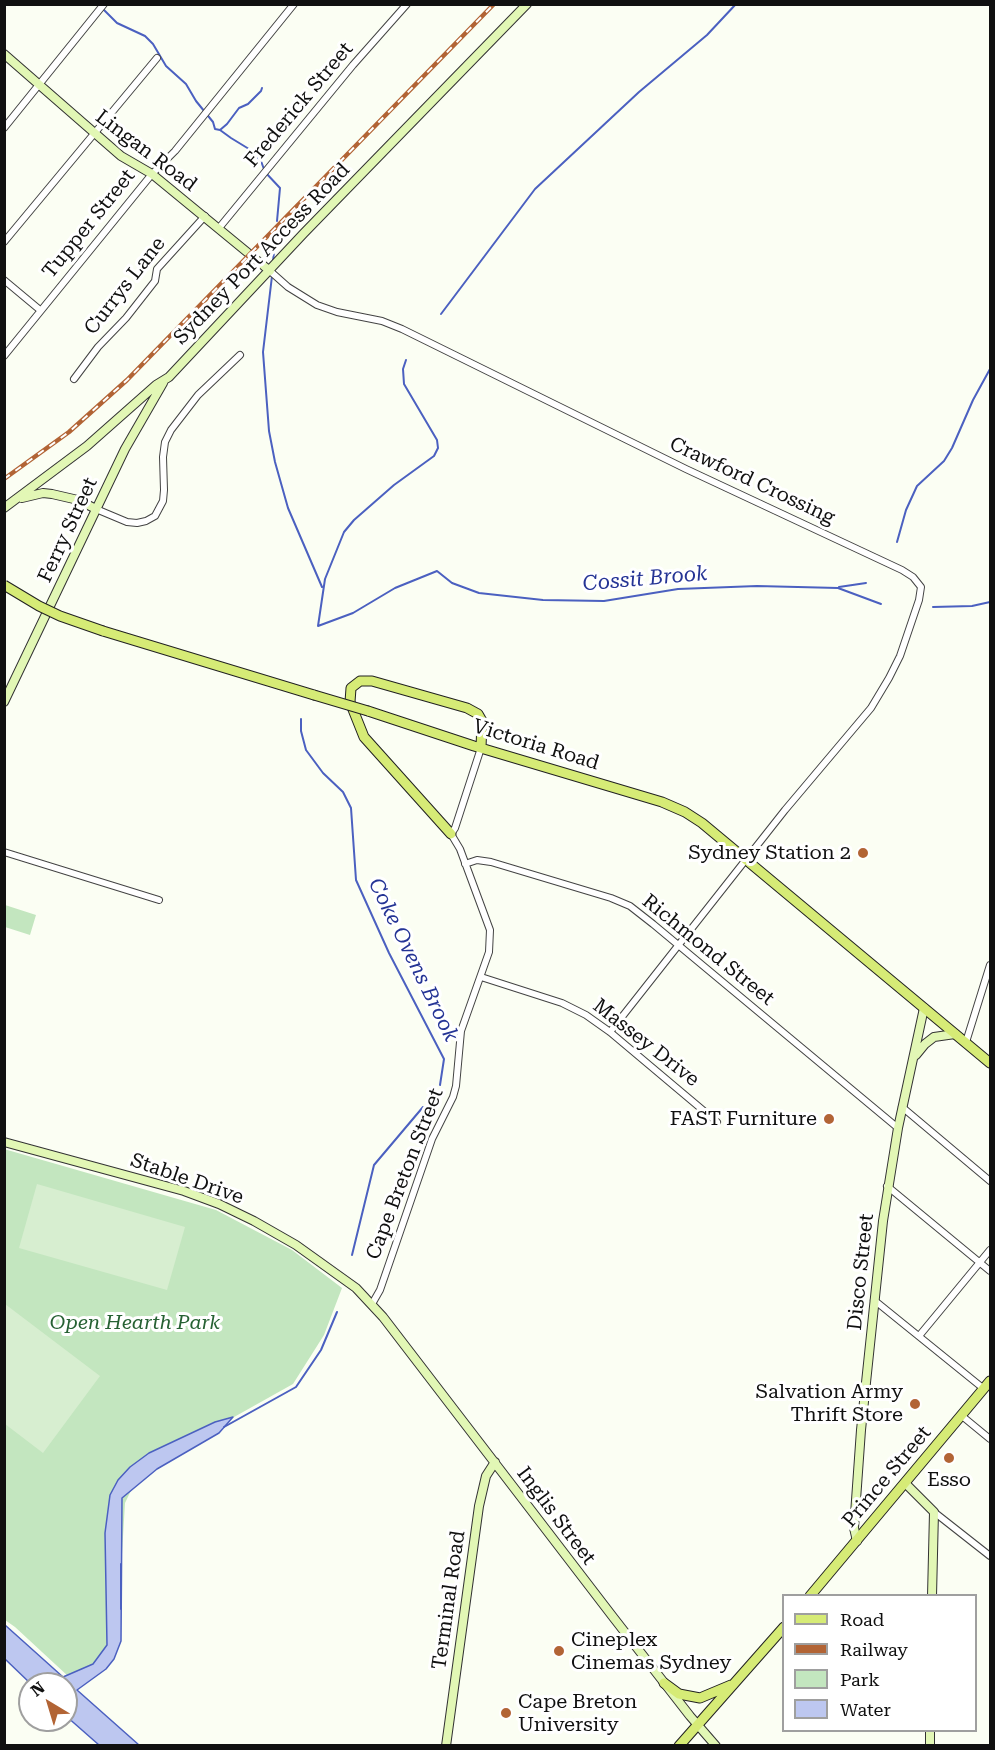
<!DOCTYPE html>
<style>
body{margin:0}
#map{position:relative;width:995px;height:1750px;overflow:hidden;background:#fbfef3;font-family:"Roboto Serif",serif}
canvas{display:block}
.frame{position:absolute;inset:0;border:6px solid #101010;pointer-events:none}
.legend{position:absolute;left:782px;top:1594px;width:195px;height:138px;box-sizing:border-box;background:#fff;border:2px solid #9f9f9f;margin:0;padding:8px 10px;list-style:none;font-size:18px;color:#101010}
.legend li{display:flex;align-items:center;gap:12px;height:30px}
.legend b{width:30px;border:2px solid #9f9f9f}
.north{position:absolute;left:18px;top:1672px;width:60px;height:60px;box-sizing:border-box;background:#fff;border:2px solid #9f9f9f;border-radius:50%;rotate:322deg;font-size:16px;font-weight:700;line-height:24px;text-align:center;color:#101010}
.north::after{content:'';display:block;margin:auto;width:21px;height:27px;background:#b26435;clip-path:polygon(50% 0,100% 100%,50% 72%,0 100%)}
</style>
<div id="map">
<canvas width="995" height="1750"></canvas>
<div class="frame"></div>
<ul class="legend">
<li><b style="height:8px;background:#d6eb76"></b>Road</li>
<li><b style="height:8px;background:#b26435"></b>Railway</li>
<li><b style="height:16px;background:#c3e6bf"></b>Park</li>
<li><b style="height:16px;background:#bdc7f0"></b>Water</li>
</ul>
<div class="north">N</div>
</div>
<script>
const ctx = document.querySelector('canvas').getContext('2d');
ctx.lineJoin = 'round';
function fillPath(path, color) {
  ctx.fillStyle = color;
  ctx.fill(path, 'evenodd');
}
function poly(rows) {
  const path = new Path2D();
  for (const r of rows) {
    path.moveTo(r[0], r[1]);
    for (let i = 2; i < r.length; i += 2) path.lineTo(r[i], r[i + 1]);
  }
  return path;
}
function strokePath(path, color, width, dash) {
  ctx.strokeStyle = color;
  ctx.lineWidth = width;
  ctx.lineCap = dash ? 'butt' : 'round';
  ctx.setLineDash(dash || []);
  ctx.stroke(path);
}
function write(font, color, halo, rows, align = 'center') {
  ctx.font = font + ' "Roboto Serif",serif';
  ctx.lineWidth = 6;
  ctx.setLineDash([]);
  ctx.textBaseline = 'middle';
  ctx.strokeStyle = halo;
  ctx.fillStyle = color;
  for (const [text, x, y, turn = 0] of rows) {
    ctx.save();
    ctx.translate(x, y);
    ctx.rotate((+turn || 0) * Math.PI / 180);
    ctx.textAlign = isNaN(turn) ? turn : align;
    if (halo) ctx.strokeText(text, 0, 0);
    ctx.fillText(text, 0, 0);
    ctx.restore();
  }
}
fillPath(poly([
 [5,905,36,915,30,935,5,927],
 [4,1149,216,1210,292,1250,342,1288,324,1335,293,1384,152,1463,139,1474,125,1503,117,1639,97,1664,69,1677,15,1627,5,1620]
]), '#c3e6bf');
fillPath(poly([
 [37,1184,185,1227,167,1290,19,1248],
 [5,1304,100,1376,43,1453,5,1424]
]), '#d7eed0');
const water = poly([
 [233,1417,219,1433,157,1469,122,1498,121,1641,114,1659,106,1669,77,1690,139,1745,99,1745,66,1716,66,1684,31,1684,5,1659,5,1625,63,1677,93,1664,107,1645,105,1533,110,1495,118,1480,130,1467,149,1453,215,1422,233,1417]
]);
fillPath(water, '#bdc7f0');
strokePath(water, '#4b60c0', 1.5);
strokePath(poly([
 [98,4,117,23,145,36,153,44,166,66,186,84,196,101,213,122,215,129,220,130,227,124,239,108,248,104,261,91,262,88],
 [220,130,231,138,249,149,261,161,265,172,280,188,277,221],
 [273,261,276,234],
 [272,276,263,352,269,431,275,462,288,508,322,587],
 [441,314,535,189,639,92,707,35,736,4],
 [406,360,403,369,404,384,437,440,438,448,434,456,394,485,354,520,344,532,325,579,318,626,353,613,395,588,437,571,452,583,479,593,543,600,604,601,678,589,757,586,838,588,881,604],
 [897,542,906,510,917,486,944,461,952,448,973,400,990,369],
 [839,587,866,583],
 [933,607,972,606,990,602],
 [301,719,301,731,306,750,323,773,343,792,351,808,356,880,389,953,444,1059,440,1085],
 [352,1255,374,1165,423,1107],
 [224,1427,296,1387,321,1350,337,1312],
 [121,1564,121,1609]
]), '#4b60c0', 2);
const street = poly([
 [4,128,104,4],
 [219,228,353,65,407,4],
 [4,242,157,58],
 [270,271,288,287,317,305,337,312,382,321,402,329,686,469,902,570,913,577,921,587,919,600,900,656,889,678,871,708,785,810,610,1032],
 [4,280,40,310],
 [4,356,152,174,175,151,294,4],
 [74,379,98,347,126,318,155,281,157,269,205,216],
 [96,509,127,522,137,523,146,521,155,516,163,501,164,490,163,457,165,442,171,430,198,395,240,355],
 [4,852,159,900],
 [465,864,477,860,491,862,611,898,630,906,653,924,898,1128],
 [481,977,562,1003,586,1015,610,1032,717,1122],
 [966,1042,990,965],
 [902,1107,990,1181],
 [887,1186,990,1271],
 [874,1300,984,1389],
 [372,1304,380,1290,432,1139,453,1097,456,1086,461,1031,489,952,490,930,460,849,451,834,455,828,481,748],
 [919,1336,990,1250],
 [962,1416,990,1439],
 [934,1512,990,1556]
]);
const secondary = poly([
 [4,54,121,156,152,174,270,271],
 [22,498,43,493,52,494,78,500,96,509],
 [4,508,87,446,156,385,169,377,304,233,527,4],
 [4,702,125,449,163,383],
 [916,1055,925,1044,934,1037,955,1034],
 [4,1142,184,1191,219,1204,254,1221,296,1245,356,1288,383,1317,613,1617,690,1716,716,1746],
 [905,1483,934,1512,932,1596],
 [857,1541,854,1528,861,1430,883,1221,898,1128,924,1008],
 [930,1730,930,1746],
 [446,1746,479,1506,486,1476,495,1462]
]);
const primary = poly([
 [103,631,314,695],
 [368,711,474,746,662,802,685,812,702,823,990,1063],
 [451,834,364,737,350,702,351,688,360,681,372,681,467,708,478,714,482,721,481,748],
 [810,1596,990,1381],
 [664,1683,679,1694,700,1698,731,1685],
 [679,1746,784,1627]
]);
strokePath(street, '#434343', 8);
strokePath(secondary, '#323232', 10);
strokePath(primary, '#212121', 11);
strokePath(street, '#fff', 6);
strokePath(secondary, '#e2f7b5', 8);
strokePath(primary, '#d6eb76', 9);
const rail = poly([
 [4,479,69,432,127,380,494,4]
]);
strokePath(rail, '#b26435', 4.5);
strokePath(rail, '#fff', 2, [7]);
const primaryBridge = poly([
 [4,585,39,606,60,616,103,631],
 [314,695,368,711]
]);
strokePath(primaryBridge, '#212121', 11, []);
strokePath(primaryBridge, '#d6eb76', 9);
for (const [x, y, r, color] of [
 [863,853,6,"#b26435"],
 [829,1119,6,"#b26435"],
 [915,1404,6,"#b26435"],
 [949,1458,6,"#b26435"],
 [559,1651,6,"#b26435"],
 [506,1713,6,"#b26435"]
]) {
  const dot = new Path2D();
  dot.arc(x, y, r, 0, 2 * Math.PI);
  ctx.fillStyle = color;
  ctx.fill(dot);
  strokePath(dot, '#fff', 2);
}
write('20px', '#101010', '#fff', [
 ["Frederick Street",299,105,-50],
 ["Lingan Road",146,151,37],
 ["Tupper Street",89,224,-51],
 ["Sydney Port Access Road",262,254,-46],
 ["Currys Lane",125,286,-52],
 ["Crawford Crossing",752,481,25],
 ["Ferry Street",68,530,-65],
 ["Victoria Road",536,745,17],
 ["Richmond Street",708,950,39],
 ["Massey Drive",646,1043,38],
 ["Cape Breton Street",405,1174,-69],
 ["Stable Drive",187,1179,19],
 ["Disco Street",861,1272,-84],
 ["Prince Street",887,1477,-50],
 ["Inglis Street",556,1516,53],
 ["Terminal Road",449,1600,-82]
]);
write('20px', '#101010', '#fff', [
 ["Sydney Station 2",851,853],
 ["FAST Furniture",817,1119],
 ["Salvation Army",903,1392],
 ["Thrift Store",903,1415],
 ["Esso",949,1480,"center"],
 ["Cineplex",571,1640,"left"],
 ["Cinemas Sydney",571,1663,"left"],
 ["Cape Breton",518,1702,"left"],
 ["University",518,1725,"left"]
], 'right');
write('italic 20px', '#266133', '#fff', [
 ["Open Hearth Park",135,1323]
]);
write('italic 21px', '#253495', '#fff', [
 ["Cossit Brook",645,579,-5],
 ["Coke Ovens Brook",413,960,64]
]);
</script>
